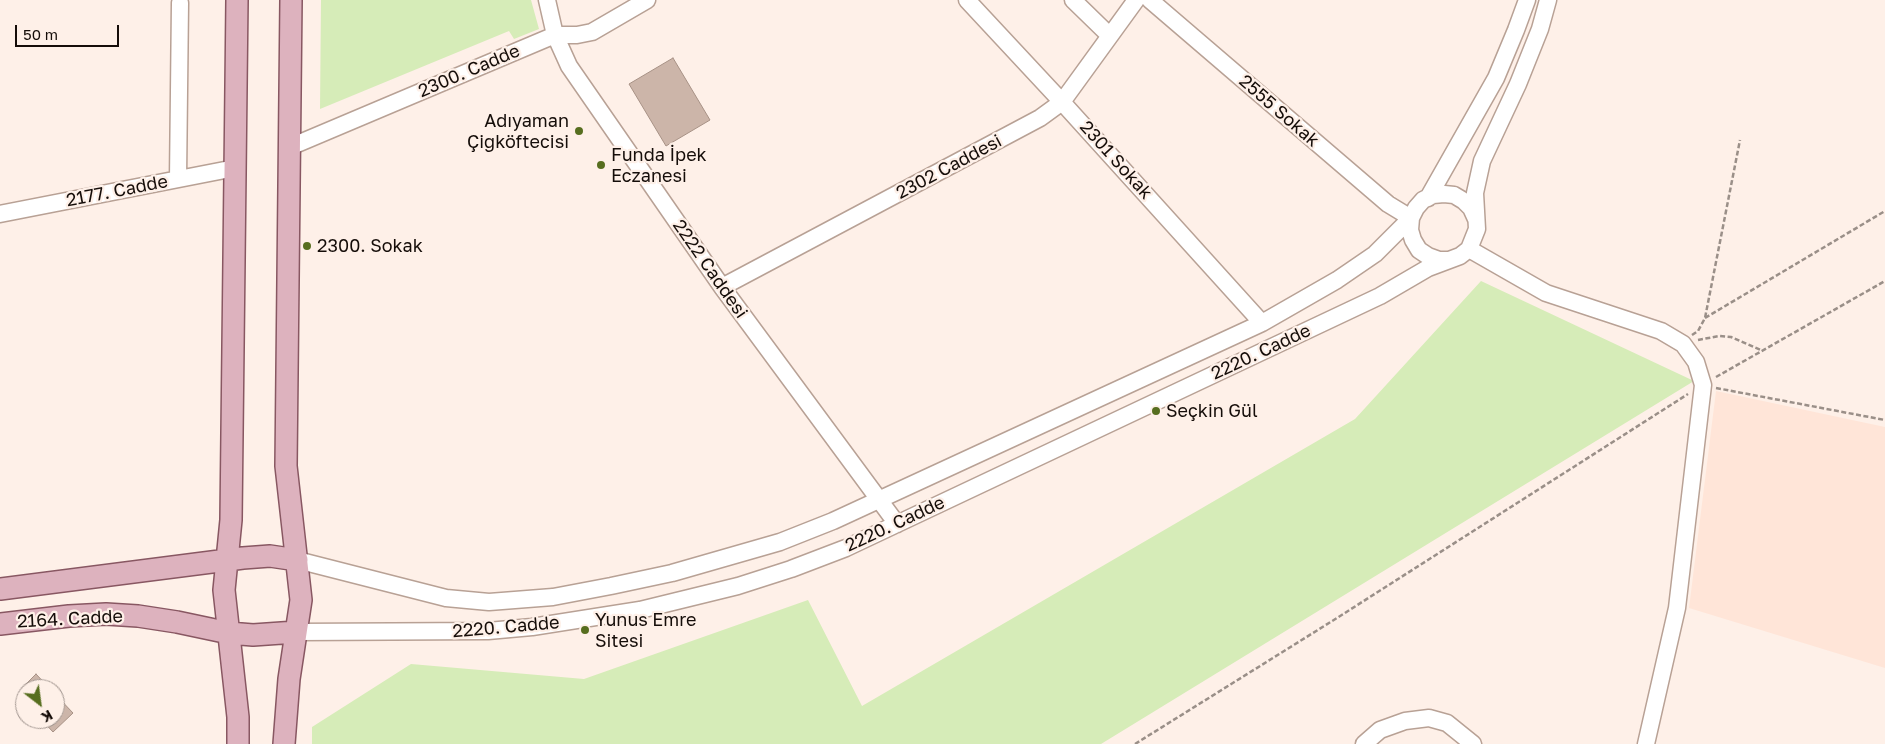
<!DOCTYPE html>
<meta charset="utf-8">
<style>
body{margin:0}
#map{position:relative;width:1885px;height:744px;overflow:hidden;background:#fef0e8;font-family:"Golos Text",sans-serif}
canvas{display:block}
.north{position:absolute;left:15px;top:679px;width:50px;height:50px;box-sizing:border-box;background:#fef0e8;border:1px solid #a1958f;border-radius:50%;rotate:150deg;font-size:14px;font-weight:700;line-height:20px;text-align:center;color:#150d09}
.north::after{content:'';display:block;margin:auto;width:18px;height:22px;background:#576e1f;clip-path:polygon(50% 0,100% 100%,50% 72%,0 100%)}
.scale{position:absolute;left:15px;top:25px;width:104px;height:22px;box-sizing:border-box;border:2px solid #150d09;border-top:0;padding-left:6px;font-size:15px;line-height:18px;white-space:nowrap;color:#150d09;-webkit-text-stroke:4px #fef0e8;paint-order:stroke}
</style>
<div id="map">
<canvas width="1885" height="744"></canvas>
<div class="north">K</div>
<div class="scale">50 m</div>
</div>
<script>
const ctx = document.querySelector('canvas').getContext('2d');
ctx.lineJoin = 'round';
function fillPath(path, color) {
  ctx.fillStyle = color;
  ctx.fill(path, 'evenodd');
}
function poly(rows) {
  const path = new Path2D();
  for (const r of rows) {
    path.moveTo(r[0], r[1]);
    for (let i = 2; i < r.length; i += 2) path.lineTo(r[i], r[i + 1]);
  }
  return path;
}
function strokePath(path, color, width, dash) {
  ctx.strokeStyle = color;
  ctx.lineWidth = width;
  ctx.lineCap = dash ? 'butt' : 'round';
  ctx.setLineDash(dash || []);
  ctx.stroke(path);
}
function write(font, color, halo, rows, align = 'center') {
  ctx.font = font + ' "Golos Text",sans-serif';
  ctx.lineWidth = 4.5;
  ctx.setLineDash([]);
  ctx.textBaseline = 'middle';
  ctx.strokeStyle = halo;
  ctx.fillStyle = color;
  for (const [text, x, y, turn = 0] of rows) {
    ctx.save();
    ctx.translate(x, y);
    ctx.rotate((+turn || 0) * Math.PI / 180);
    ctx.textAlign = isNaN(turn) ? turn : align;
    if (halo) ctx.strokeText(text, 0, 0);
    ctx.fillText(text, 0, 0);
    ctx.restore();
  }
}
fillPath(poly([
 [1716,391,1885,427,1885,668,1689,608]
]), '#ffe5d8');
fillPath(poly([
 [321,0,531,0,539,29,514,39,509,31,320,109],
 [1481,281,1694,381,1101,744,312,744,312,727,411,664,584,679,808,600,862,706,1355,419]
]), '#d6ecb8');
const building = poly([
 [673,58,710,120,666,146,629,84,673,58],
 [36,674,50,689,21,689,36,674],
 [55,694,73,713,53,732,41,719,55,719,55,694]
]);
fillPath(building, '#ccb5a9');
strokePath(building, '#a79185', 1);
const minor = poly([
 [547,0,555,35,569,66,722,287,897,524],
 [967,0,1062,102,1262,323],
 [1073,0,1110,36],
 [1150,0,1388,204,1411,218],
 [290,147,555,35,577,35,592,32,647,0],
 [178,179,180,3],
 [1428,198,1496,78,1516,30,1527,0],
 [0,214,235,168],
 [1469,249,1546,293,1661,331,1683,344,1696,362,1703,385,1677,608,1646,744],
 [1448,260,1439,260,1428,256,1419,250,1413,240,1410,230,1411,218,1416,208,1423,200,1433,195,1444,194,1454,195,1464,201,1471,208,1476,219],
 [722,287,1040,118,1062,102,1136,0],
 [297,560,446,598,489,602,553,597,611,586,672,573,780,542,833,521,1262,323,1337,280,1375,254,1411,218],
 [296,632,488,631,532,627,640,610,738,586,791,569,846,548,1380,296,1428,268,1460,256,1469,249,1477,229,1475,193,1482,161,1518,84,1540,29,1548,0],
 [1364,744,1380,730,1405,721,1429,718,1447,723,1473,744]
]);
const major = poly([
 [237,0,231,520,224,590,238,717,238,744],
 [0,589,243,558,270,556,297,560],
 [0,624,69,616,106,614,138,616,177,622,229,633,253,635,296,632],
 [284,744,289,679,301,600,286,466,291,0]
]);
strokePath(minor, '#b8a195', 19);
strokePath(major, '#885762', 24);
strokePath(poly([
 [1705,318,1885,211],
 [1692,335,1698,331,1705,318,1740,140],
 [1698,340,1719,336,1731,337,1761,350],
 [1716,377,1885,281],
 [1716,388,1885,420],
 [1135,744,1337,618,1688,394]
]), '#9a8f88', 2.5, [5, 2.5]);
strokePath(minor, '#fff', 16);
strokePath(major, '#ddb2be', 21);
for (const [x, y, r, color] of [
 [579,131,5,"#576e1f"],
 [601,165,5,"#576e1f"],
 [307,246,5,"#576e1f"],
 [1156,411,5,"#576e1f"],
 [585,630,5,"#576e1f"]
]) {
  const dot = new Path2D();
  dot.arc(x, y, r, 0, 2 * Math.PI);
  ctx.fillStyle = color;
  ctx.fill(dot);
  strokePath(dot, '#fef0e8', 2);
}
write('18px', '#150d09', '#fef0e8', [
 ["2300. Cadde",469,71,-23],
 ["2555 Sokak",1279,111,41],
 ["2301 Sokak",1116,160,48],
 ["2302 Caddesi",949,167,-28],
 ["2177. Cadde",117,191,-11],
 ["2222 Caddesi",710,269,55],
 ["2220. Cadde",1261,352,-25],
 ["2220. Cadde",895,524,-25],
 ["2164. Cadde",70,619,-3],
 ["2220. Cadde",506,627,-5]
]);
write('18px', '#150d09', '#fef0e8', [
 ["Adıyaman",569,121,"right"],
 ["Çiğköftecisi",569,142,"right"],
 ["Funda İpek",611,155],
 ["Eczanesi",611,176],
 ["2300. Sokak",317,246],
 ["Seçkin Gül",1166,411],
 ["Yunus Emre",595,620],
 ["Sitesi",595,641]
], 'left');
</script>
